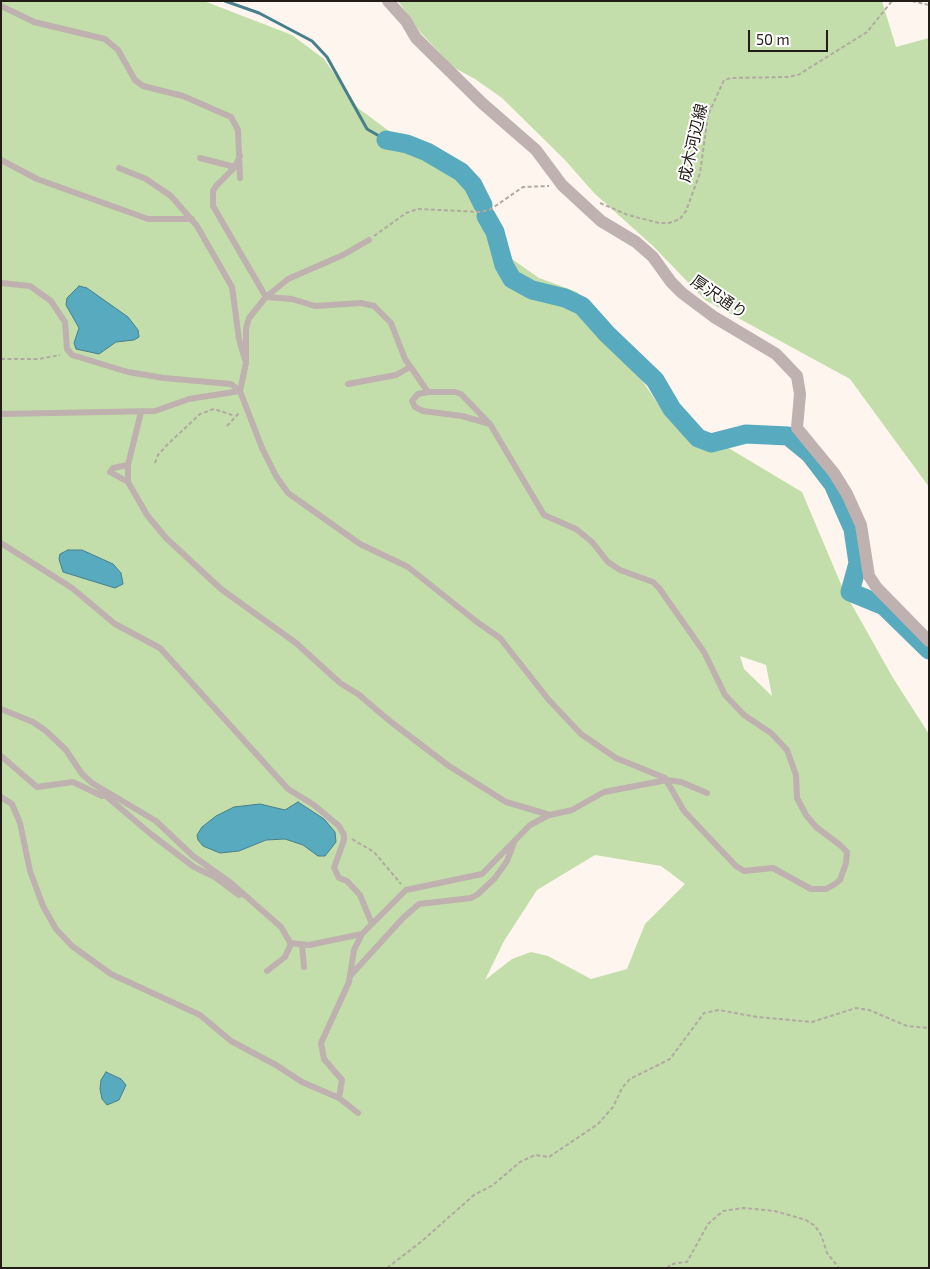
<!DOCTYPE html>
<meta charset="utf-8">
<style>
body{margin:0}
#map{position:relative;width:930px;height:1269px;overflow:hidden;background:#fff5ef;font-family:"Exo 2",sans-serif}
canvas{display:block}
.frame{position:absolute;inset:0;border:2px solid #241c17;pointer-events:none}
.scale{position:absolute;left:748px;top:30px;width:80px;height:22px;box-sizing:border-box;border:2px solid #241c17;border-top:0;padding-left:6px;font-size:15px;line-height:18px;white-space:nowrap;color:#241c17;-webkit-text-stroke:4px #fff;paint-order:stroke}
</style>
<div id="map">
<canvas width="930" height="1269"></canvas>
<div class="frame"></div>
<div class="scale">50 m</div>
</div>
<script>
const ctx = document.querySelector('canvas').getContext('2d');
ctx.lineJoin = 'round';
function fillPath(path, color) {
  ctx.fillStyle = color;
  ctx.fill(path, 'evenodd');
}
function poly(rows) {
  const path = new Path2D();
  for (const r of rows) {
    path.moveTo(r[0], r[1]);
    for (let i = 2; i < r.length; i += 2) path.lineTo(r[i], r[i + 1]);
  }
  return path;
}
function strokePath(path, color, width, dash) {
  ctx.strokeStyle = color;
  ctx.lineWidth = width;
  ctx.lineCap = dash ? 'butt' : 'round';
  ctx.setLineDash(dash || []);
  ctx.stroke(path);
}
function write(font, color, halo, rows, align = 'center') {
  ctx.font = font + ' "Exo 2","Noto Sans JP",sans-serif';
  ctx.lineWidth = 4;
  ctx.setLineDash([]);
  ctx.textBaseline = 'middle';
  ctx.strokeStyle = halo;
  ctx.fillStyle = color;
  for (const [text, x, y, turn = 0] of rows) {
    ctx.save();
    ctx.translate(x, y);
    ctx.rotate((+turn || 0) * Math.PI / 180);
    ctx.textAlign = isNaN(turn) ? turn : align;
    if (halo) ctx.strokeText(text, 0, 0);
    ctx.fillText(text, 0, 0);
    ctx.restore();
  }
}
fillPath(poly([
 [1,1,204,1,292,35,324,59,358,108,397,137,455,165,494,216,512,259,539,278,577,292,610,333,660,407,802,492,843,589,893,678,929,734,929,1268,1,1268],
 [740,656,766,665,772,696,744,669],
 [595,855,661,866,685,884,645,924,627,969,591,979,548,956,531,952,512,959,485,980,504,941,537,890],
 [398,1,882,1,896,47,929,38,929,487,850,379,705,300,653,246,594,193,565,160,502,98,475,79,453,67,420,32]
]), '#c3deaa');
const water = poly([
 [79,286,87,288,128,317,138,330,139,337,134,340,116,342,99,354,76,349,74,343,79,328,66,305,67,298,79,286],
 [68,550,82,550,113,564,121,573,123,584,115,588,63,572,59,559,60,554,68,550],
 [298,802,324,819,335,832,336,842,325,856,318,856,303,845,285,839,266,840,239,851,220,853,203,846,198,840,197,835,202,827,216,816,234,807,260,804,285,810,298,802],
 [106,1072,121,1079,126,1085,119,1100,107,1105,102,1099,100,1089,101,1080,106,1072]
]);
fillPath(water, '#58aabe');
strokePath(water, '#487f8c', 1);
strokePath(poly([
 [225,1,259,13,312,41,327,57,367,129,386,140]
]), '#487f8c', 3);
strokePath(poly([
 [386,140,407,144,427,152,461,172,473,185,483,205],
 [486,216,495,232,504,265,512,279,532,290,565,298,582,306,607,334,655,380,672,409,698,438,711,443,746,434,788,436,810,454,833,484,853,529,858,563,850,592,884,606,929,650]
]), '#58aabe', 19);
strokePath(poly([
 [912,1,929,5],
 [600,203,628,215,659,223,669,223,680,219,686,211,700,173,708,115,724,80,731,78,787,77,798,75,867,32,892,1],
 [374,236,406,213,418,209,481,212,491,209,523,187,549,186],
 [1,359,39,359,60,355],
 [227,426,239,413],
 [155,463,158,455,167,445,200,414,214,409,235,416],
 [352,839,374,852,401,884],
 [387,1268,422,1241,474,1195,493,1185,520,1162,535,1155,549,1157,598,1124,613,1107,622,1088,630,1079,670,1059,704,1013,719,1010,757,1017,812,1022,856,1008,869,1010,907,1026,929,1028],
 [667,1268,671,1264,687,1262,708,1224,723,1211,743,1208,775,1211,806,1220,815,1226,821,1235,827,1253,839,1268]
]), '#b2a9a3', 2, [4, 2.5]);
strokePath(poly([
 [1,6,34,22,105,39,118,50,135,80,143,86,183,96,231,117,238,130,240,178],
 [240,156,235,167,216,186,213,191,213,206,266,297,292,299,315,306,361,303,374,306,391,323,405,359,428,392],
 [200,158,235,167],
 [1,160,37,179,148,219,192,219],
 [119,168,146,179,171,196,197,226,232,287,239,339,245,360],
 [1,283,30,286,51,301,65,322,67,349,72,355,128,372,164,378,231,384,240,391,262,448,276,476,288,493,360,544,408,567,477,622,500,638,548,699,581,734,616,758,665,778,684,811,736,866,744,871,773,868,811,889,826,889,835,884,840,880,846,863,847,852,840,845,816,827,806,815,797,798,796,775,787,750,771,733,744,715,725,695,704,652,659,588,653,582,620,570,608,562,592,542,576,529,544,515,490,424,461,394,455,392,428,392,418,394,412,401,415,407,423,411,462,416,490,424],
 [348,384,396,375,410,367],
 [141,412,128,465,128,482,147,515,166,538,221,589,296,643,340,683,358,694,391,722,449,766,506,802,550,815,572,810,604,792,667,780,681,782,707,793],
 [1,414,155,411,189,399,240,391,246,363,246,329,249,318,266,297,288,279,343,255,369,240],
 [128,465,113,468,110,472,128,482],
 [1,543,72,588,115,624,160,648,288,789,314,805,339,826,344,835,344,840,334,868,339,878,347,881,360,895,372,924],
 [1,709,33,722,46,731,66,750,82,774,92,783,156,821,193,856,231,883,281,927,291,944,285,957,267,971],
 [1,756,37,787,73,782,102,796],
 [100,791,152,835,194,867,215,877,239,895],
 [1,797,12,804,20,823,30,871,43,906,56,929,72,946,111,974,200,1015,231,1041,276,1065,302,1082,339,1098,358,1113],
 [290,943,309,945,362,934],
 [302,945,304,967],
 [351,975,403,918,419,904,471,898,478,894,495,878,507,861,515,840],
 [339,1098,342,1080,324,1059,321,1043,349,982,354,950,362,934,406,890,482,874,530,825,549,815]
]), '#beb1af', 6);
strokePath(poly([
 [388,1,406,21,416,38,482,103,536,150,562,185,601,221,636,242,653,257,671,282,682,293,714,317,776,354,797,376,800,394,797,428,834,473,847,494,861,525,869,576,877,588,929,641]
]), '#beb1af', 12);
write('16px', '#241c17', '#fff', [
 ["成木河辺線",693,143,-77],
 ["厚沢通り",719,297,34]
]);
</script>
